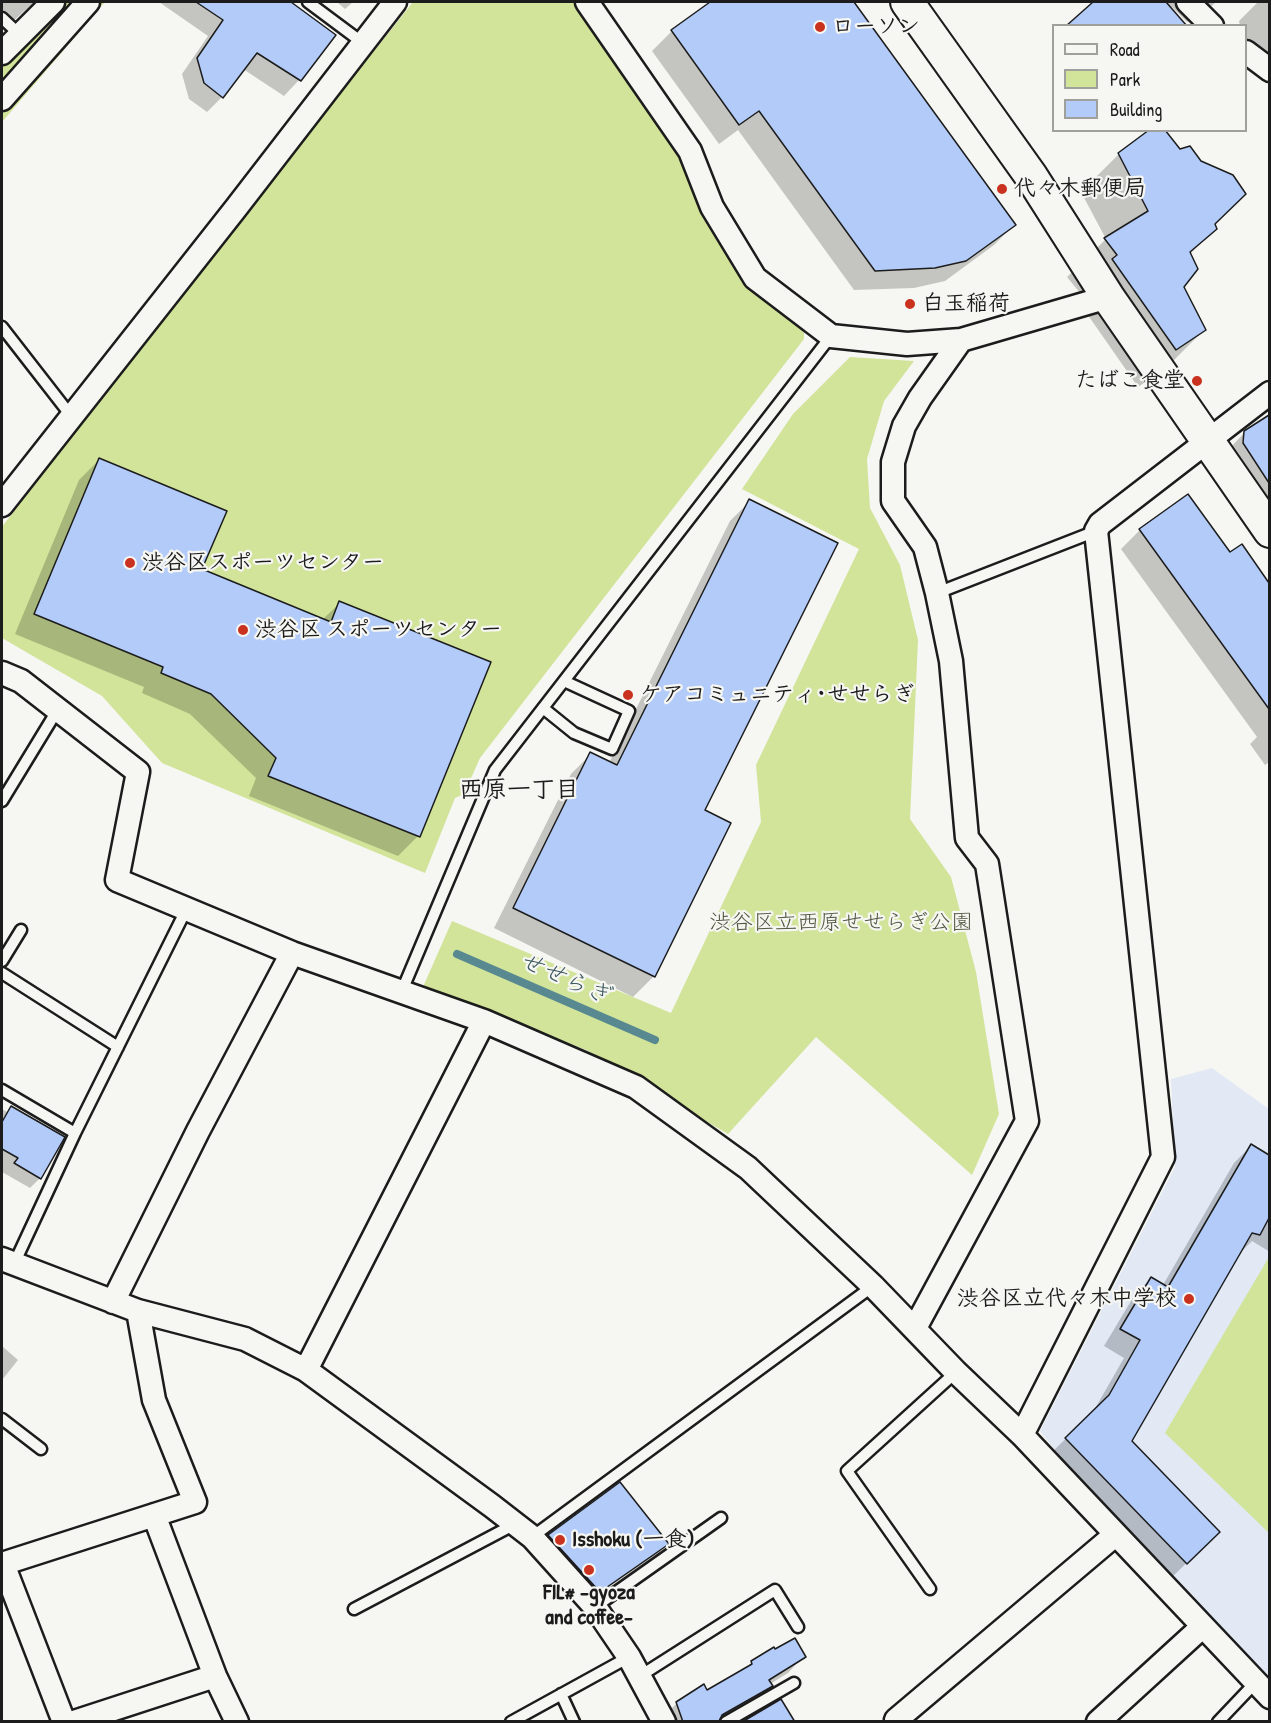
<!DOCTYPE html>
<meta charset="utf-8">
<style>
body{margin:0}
#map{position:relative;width:1271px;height:1723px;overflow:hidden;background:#f6f6f2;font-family:"Patrick Hand",sans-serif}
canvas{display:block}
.frame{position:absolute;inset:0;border:3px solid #1c1c1c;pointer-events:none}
.legend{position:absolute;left:1052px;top:24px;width:195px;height:108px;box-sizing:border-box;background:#f6f6f2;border:2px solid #9f9f9c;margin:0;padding:8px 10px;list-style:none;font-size:18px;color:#1c1c1c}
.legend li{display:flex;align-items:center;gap:12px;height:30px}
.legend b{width:30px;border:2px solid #9f9f9c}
</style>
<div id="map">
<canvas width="1271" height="1723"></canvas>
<div class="frame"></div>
<ul class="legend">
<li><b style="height:8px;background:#f6f6f2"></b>Road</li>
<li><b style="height:16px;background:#d1e499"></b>Park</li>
<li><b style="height:16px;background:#b2cbf9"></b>Building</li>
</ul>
</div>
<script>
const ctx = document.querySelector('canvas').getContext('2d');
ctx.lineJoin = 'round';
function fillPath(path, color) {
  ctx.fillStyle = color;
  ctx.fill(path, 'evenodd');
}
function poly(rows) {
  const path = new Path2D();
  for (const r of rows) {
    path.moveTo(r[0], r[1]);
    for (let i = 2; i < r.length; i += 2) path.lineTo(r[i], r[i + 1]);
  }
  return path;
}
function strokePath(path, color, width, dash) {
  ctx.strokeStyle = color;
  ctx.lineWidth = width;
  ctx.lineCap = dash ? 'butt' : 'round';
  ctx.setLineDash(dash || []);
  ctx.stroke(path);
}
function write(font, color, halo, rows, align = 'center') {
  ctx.font = font + ' "Patrick Hand","Klee One",sans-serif';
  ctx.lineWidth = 4.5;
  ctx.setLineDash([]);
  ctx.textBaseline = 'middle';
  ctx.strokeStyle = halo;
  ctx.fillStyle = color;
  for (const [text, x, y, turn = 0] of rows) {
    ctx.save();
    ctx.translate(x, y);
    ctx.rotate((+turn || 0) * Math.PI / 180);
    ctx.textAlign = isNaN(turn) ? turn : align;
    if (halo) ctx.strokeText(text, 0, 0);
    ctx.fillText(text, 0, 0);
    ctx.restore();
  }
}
fillPath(poly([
 [1212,1068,1269,1109,1269,1680,1070,1469,1040,1431,1175,1167,1171,1079]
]), '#e2e9f4');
fillPath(poly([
 [60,2,105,2,2,122,2,60],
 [413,2,575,2,682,153,746,283,804,331,804,339,480,758,464,794,455,798,425,873,162,763,102,696,2,638,2,527,93,404],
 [850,357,914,361,884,401,867,459,870,508,900,565,918,640,910,819,951,877,976,972,999,1114,972,1175,816,1037,728,1134,586,1050,423,987,452,921,671,1013,761,822,756,765,859,549,742,489,793,414],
 [1269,1257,1270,1257,1269,1533,1165,1433]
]), '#d1e499');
fillPath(poly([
 [2,2,34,2,9,25,2,21],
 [159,2,289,2,334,35,299,80,284,96,243,69,222,97,207,112,189,99,182,74,208,36],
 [337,2,353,2,345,9],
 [712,2,852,2,1014,225,994,245,945,281,914,288,854,290,738,130,719,144,652,51,672,31],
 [1095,2,1216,2,1200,17,1187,22,1172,7,1170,9,1078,17],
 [1270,2,1270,59,1252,54,1246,38,1246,26,1240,26,1239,21,1257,3],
 [1119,154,1214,224,1216,228,1189,255,1183,287,1204,330,1166,368,1138,387,1076,298,1080,293,1067,277,1106,239,1081,192],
 [1267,418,1270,421,1270,521,1229,449,1245,432],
 [99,460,201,570,322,620,340,603,418,836,398,856,249,796,256,778,190,714,142,693,144,687,15,634,79,480],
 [750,501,703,811,729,824,653,977,633,997,494,928,571,774,591,754,609,763,730,521],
 [1140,530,1230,554,1242,546,1270,586,1270,764,1268,763,1265,765,1250,744,1257,737,1121,549],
 [12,1108,40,1178,30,1188,2,1172,2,1109,7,1112],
 [1251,1146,1270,1157,1270,1252,1252,1241,1241,1252,1130,1441,1201,1549,1169,1580,1048,1456,1093,1412,1124,1358,1104,1346,1134,1296,1151,1278,1163,1285,1234,1163],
 [2,1346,18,1360,2,1380],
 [549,1536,667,1544,659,1553,590,1600,540,1544],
 [804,1656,788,1673,770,1684,771,1686,755,1703,722,1722,661,1722,660,1720,677,1703,706,1692,746,1669,752,1662]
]), '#0003');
strokePath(poly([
 [457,954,655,1040]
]), '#598990', 8);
const building = poly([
 [196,2,291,2,336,35,301,81,257,53,223,98,204,83,197,58,223,20,196,2],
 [710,2,854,2,1016,225,966,261,935,268,875,271,759,111,739,125,671,30,710,2],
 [1093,2,1166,2,1187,26,1066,26,1093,2],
 [1149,130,1165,130,1180,149,1190,146,1201,161,1233,175,1246,194,1215,224,1217,229,1190,252,1198,269,1184,287,1206,330,1176,350,1112,259,1117,255,1104,238,1148,211,1118,153,1149,130],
 [1269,415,1269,483,1243,443,1244,431,1269,415],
 [99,458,227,511,202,569,331,622,339,601,491,662,420,837,268,776,276,758,211,694,161,673,163,667,34,614,99,458],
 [1188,494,1230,552,1242,544,1269,583,1269,709,1139,529,1188,494],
 [749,499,838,543,705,810,731,823,655,977,513,908,590,752,617,765,749,499],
 [11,1106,65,1137,41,1179,14,1163,18,1158,2,1149,2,1122,11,1106],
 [1251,1144,1269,1155,1269,1218,1260,1235,1252,1233,1132,1441,1220,1532,1187,1564,1065,1438,1109,1395,1140,1340,1120,1329,1151,1277,1168,1287,1251,1144],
 [620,1482,669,1544,600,1592,548,1535,620,1482],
 [795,1638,806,1657,769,1680,773,1686,722,1715,719,1722,683,1722,676,1702,704,1684,707,1690,752,1664,751,1661,774,1647,775,1649,795,1638],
 [781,1699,795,1722,742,1722,781,1699]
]);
fillPath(building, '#b2cbf9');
strokePath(building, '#1c1c1c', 1.5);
const lane = poly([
 [308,2,363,43],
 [2,18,20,35],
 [2,327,72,417],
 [937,593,1096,531],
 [543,708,574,733,612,749,629,711,564,681],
 [2,801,58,709],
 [2,961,21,930],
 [2,973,118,1047],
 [401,993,495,770,831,336],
 [2,1090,75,1133],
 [14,1264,75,1133,186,910],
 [2,1419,41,1449],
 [532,1537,873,1286],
 [930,1589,847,1471,956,1372],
 [595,1607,721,1518],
 [354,1609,515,1524],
 [640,1676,775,1590,798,1627],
 [561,1694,574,1722],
 [511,1722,629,1657],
 [726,1722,794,1683],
 [1218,1722,1255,1683]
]);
const street = poly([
 [587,2,690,151,712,207,755,278,831,336,907,344,961,340,1108,297],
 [1188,2,1212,26],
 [1246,52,1270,70],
 [2,53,53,2],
 [2,99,88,2],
 [2,505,236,208,395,2],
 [2,673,21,681,138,772,117,880,292,953,484,1021,636,1087,748,1168,873,1286,956,1372,1022,1435,1270,1697],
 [2,1259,138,1311,245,1339,306,1370,492,1506,532,1537,595,1607,629,1657,664,1722],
 [113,1302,198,1131,292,953],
 [915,1328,1027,1121,987,864,967,838,951,661,937,593,925,547,893,501,893,462,904,426,920,398,961,340],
 [306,1370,484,1021],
 [1022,1435,1163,1157,1096,531,1100,524,1270,393],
 [154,1515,215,1676,237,1722],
 [2,1564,195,1502,154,1400,138,1311],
 [3,1564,64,1722],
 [74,1722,215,1676],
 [897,1722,896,1720,1115,1535],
 [1098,1722,1202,1627]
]);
const secondary = poly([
 [907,2,1031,176,1108,297,1270,531]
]);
strokePath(lane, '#1c1c1c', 15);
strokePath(street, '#1c1c1c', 27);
strokePath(secondary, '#1c1c1c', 36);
strokePath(lane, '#f6f6f2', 10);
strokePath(street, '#f6f6f2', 22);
strokePath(secondary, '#f6f6f2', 32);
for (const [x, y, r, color] of [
 [820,27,6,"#c8321e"],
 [1002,189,6,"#c8321e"],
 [910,304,6,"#c8321e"],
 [1197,381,6,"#c8321e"],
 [130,563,6,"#c8321e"],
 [243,630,6,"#c8321e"],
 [628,695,6,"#c8321e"],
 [1189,1299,6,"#c8321e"],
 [560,1540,6,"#c8321e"],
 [589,1570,6,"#c8321e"]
]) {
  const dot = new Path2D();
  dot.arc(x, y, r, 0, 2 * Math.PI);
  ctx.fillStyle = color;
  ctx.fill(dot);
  strokePath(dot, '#f6f6f2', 2);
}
write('bold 22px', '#1c1c1c', '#f6f6f2', [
 ["ローソン",832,27],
 ["代々木郵便局",1014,189],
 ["白玉稲荷",922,304],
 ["たばこ食堂",1185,381,"right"],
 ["渋谷区スポーツセンター",142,563],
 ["渋谷区 スポーツセンター",255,630],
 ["ケアコミュニティ･せせらぎ",640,695],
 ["渋谷区立代々木中学校",1177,1299,"right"],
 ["Isshoku (一食)",572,1540],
 ["FIL# -gyoza",589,1593,"center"],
 ["and coffee-",589,1618,"center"]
], 'left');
write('22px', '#525842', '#f6f6f2', [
 ["渋谷区立西原せせらぎ公園",841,923]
]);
write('bold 24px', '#1c1c1c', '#f6f6f2', [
 ["西原一丁目",519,791]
]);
write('italic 24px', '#405c60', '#f6f6f2', [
 ["せせらぎ",564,979,23]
]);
</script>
